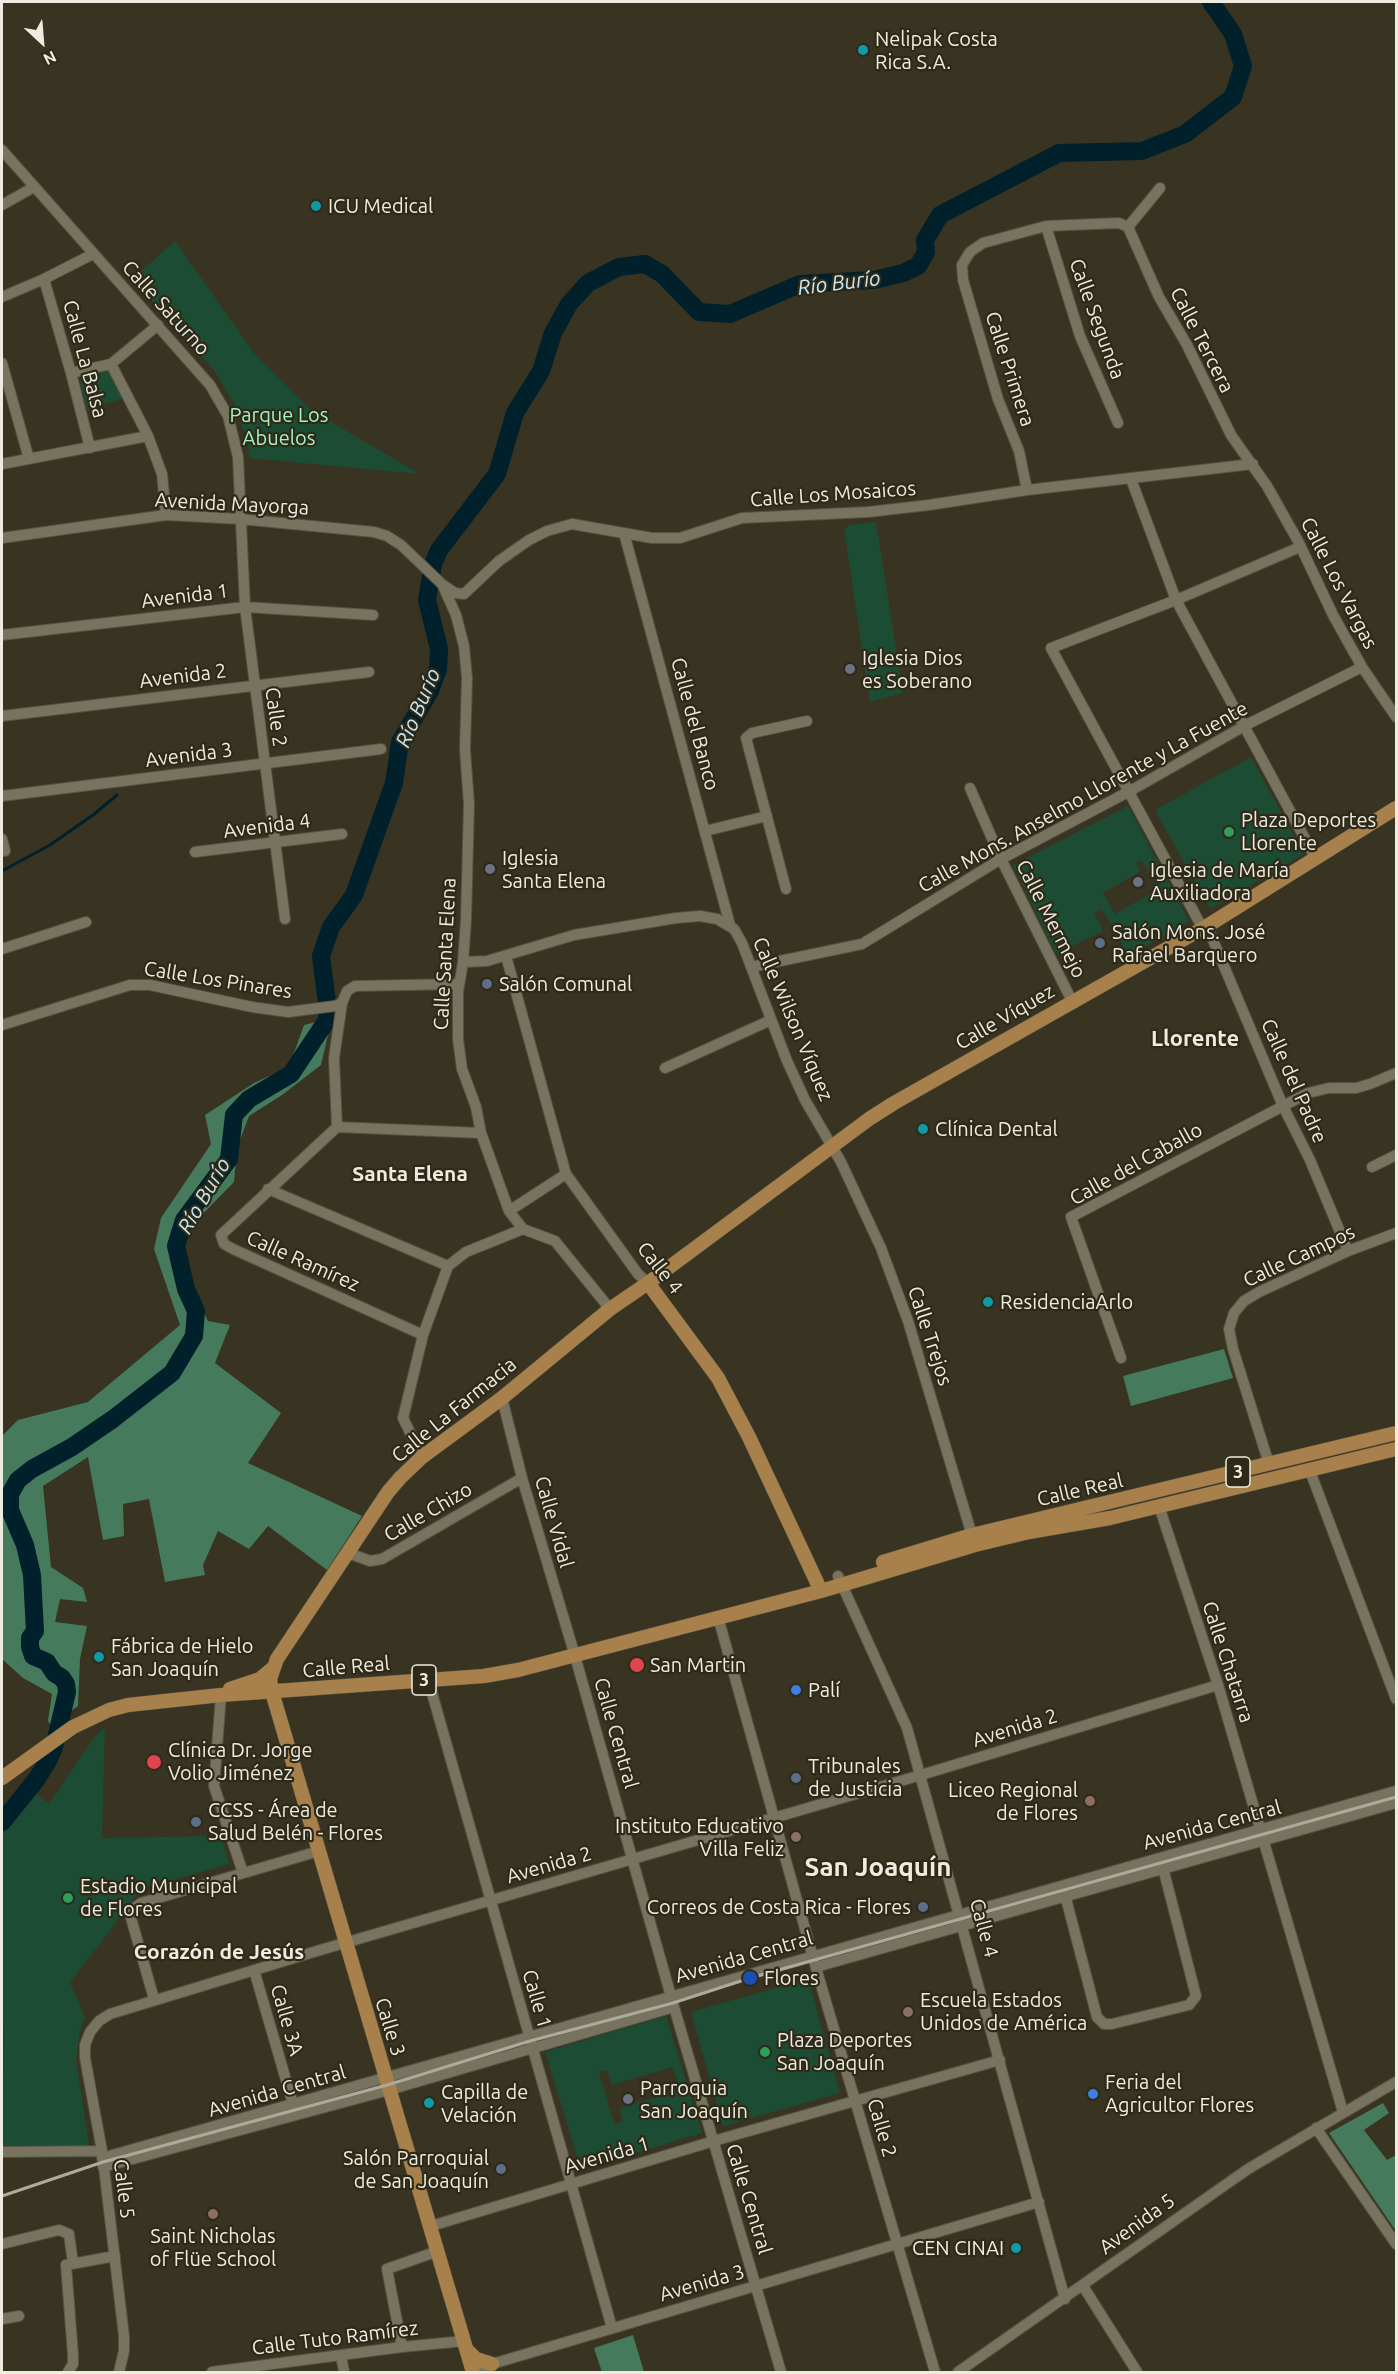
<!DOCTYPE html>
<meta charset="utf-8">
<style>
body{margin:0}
#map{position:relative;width:1398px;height:2374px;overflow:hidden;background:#383421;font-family:Ubuntu,sans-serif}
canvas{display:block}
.frame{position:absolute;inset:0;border:3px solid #eeece1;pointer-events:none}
.north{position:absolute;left:12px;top:12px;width:60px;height:60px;-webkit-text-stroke:4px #2e2a17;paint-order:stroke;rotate:154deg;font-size:16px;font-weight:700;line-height:24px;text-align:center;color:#eeece1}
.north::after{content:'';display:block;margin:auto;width:21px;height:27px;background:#eeece1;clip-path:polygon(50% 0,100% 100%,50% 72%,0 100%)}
</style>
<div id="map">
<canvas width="1398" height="2374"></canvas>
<div class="frame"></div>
<div class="north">N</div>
</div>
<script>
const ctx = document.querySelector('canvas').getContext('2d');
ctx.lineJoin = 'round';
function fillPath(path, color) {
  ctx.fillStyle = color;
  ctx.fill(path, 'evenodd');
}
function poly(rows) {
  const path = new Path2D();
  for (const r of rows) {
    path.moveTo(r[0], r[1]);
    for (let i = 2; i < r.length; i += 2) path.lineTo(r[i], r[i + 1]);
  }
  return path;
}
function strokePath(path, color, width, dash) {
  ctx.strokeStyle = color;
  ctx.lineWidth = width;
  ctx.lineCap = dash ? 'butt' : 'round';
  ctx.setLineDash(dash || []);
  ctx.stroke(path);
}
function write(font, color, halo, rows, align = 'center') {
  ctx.font = font + ' Ubuntu,sans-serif';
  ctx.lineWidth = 4.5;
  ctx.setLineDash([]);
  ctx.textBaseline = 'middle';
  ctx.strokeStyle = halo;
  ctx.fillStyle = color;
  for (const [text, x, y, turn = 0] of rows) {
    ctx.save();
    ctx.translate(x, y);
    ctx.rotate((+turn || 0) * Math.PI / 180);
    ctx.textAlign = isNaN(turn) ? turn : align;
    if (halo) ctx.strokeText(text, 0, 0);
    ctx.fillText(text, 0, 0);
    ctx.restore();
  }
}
fillPath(poly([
 [175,241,254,353,312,411,420,474,249,458,248,442,232,400,214,370,132,279],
 [109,369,125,398,87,409,80,383,81,379,91,373],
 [876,522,903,693,870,702,844,529,850,525],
 [1251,757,1304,854,1210,909,1155,810],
 [1128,806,1189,921,1129,956,1102,909,1094,913,1103,931,1056,954,1013,865],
 [1142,860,1162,895,1157,898,1153,892,1115,914,1103,893,1141,871,1136,863],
 [105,1726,102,1838,221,1836,229,1864,149,1887,146,1883,70,1983,85,2017,80,2031,76,2061,90,2151,2,2148,4,2029,2,2028,2,1835,35,1793,49,1804,93,1739],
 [808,1979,840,2093,723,2126,691,2012],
 [666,2016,702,2133,581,2169,545,2052],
 [673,2067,680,2090,619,2108,623,2122,614,2124,599,2072,607,2070,612,2085]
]), '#1c4c34');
fillPath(poly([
 [332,1018,321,1065,282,1095,249,1116,237,1148,234,1182,188,1229,178,1251,181,1266,208,1321,230,1325,215,1363,281,1413,248,1463,362,1516,327,1570,268,1526,249,1549,218,1531,203,1565,205,1575,165,1582,149,1499,123,1504,124,1536,103,1540,88,1457,43,1486,51,1567,83,1588,87,1602,60,1599,55,1622,87,1626,80,1659,78,1706,51,1725,48,1721,52,1694,23,1678,2,1659,2,1436,18,1420,88,1402,180,1325,154,1249,161,1218,211,1144,205,1115,254,1083,289,1067,304,1025],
 [1224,1349,1233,1378,1131,1406,1123,1376],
 [1383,2103,1389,2113,1364,2130,1387,2160,1396,2155,1396,2231,1329,2133],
 [633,2335,644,2372,602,2372,594,2348]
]), '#457a5d');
strokePath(poly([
 [2,871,50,845,93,815,117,795]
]), '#00202b', 3);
strokePath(poly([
 [2,1822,36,1780,48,1761,54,1747,67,1692,66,1684,62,1678,54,1673,47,1662,33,1656,30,1647,30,1638,35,1631,32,1575,25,1545,10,1510,10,1494,18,1480,32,1469,72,1447,113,1419,172,1373,194,1336,196,1311,186,1289,176,1246,184,1220,229,1159,234,1115,249,1099,291,1074,327,1020,327,1002,321,956,331,927,354,895,394,783,400,742,430,691,438,669,439,649,427,600,433,564,439,550,497,474,515,413,541,371,553,333,569,304,588,283,619,267,645,264,662,274,699,312,730,314,800,284,874,280,903,273,918,266,926,252,925,240,940,215,1059,153,1142,151,1185,134,1233,97,1243,66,1233,34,1211,2]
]), '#00202b', 18);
const minor = poly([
 [2,150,210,385,228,416,238,457,245,607,285,919],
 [2,205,34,187],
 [1046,226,1080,336,1118,423],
 [1128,227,1159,297,1187,345,1231,435,1267,486,1298,541,1333,615,1362,667,1396,717],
 [1128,227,1160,188],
 [44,279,71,373,90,448],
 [2,297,44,279,93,254],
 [2,363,29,459],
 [111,364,148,436,162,474,166,515],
 [71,373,111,364,158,325],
 [2,464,148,436],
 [1131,479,1176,600,1316,859],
 [1027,490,1019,451,998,399,963,280,962,265,970,252,983,243,1046,226,1119,223,1128,227],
 [624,533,730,925],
 [2,538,166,515,240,519,374,532,387,536,401,545,443,585,455,593,464,594,499,561,529,540,547,531,572,524,652,538,680,538,742,518,868,512,929,505,1027,490,1253,464],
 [443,586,456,615,464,646,467,678,465,750,469,804,466,920,463,962,458,992,458,1039,462,1069,476,1107,481,1133,509,1211,523,1229,555,1241,610,1309],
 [2,635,245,607,373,615],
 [2,716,369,672],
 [970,788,1001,859,1072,1001],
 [2,796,381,749],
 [705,831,767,816],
 [2,839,5,851],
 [195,852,342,834],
 [786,889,746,738,752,733,807,721],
 [1207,926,1283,1106,1310,1160,1348,1251],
 [1203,929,1051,648,1176,600,1300,547],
 [2,949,86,922],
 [506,956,566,1174,638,1274,648,1283],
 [463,962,487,961,574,935,676,918,700,916,717,919,734,929,742,943,787,1061,805,1100,841,1162,881,1248,908,1321,974,1542],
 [751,967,862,944,1001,859,1130,791,1246,725,1362,667],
 [2,1025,130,985,150,985,252,1007,288,1012,335,1006,342,1003],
 [665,1068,771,1020],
 [337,1127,334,1058,342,1003,347,991,355,986,459,984],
 [1372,1167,1396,1155],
 [268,1189,448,1266],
 [509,1211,566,1174],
 [423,1335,233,1249,224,1244,221,1235,337,1127,481,1133],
 [1121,1358,1071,1217,1308,1093,1329,1088,1356,1088,1370,1084,1396,1073],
 [502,1398,522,1478,575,1656,674,2007,781,2372],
 [422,1457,403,1418,423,1335,448,1266,466,1252,523,1229],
 [1269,1464,1233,1349,1229,1329,1234,1313,1244,1301,1259,1292,1348,1251,1396,1233],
 [1310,1471,1396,1699],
 [1159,1506,1218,1685,1343,2112],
 [348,1553,370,1561,382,1559,522,1478],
 [838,1576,907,1728,1065,2299],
 [718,1617,814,1961,935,2372],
 [428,1679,612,2328],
 [221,1695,214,1786,243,1873],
 [1064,1891,1097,2017,1104,2024,1112,2024,1189,2005,1196,1996,1162,1864],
 [816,1967,1396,1803],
 [254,1970,295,2111],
 [154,1999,131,1918,133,1909,141,1903,319,1851],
 [1316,2128,1396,2244],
 [2,2152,102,2151],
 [102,2158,1396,1791],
 [103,2167,389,2090,674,2007],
 [431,2226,724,2138,1000,2060],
 [2,2244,59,2230,69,2234,73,2263],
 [1083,2286,1137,2372],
 [2,2319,19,2316],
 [402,2347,387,2269,438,2251],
 [341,2355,344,2372],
 [68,2372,73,2364,73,2355,66,2265,115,2256],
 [119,2372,124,2351,124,2336,102,2151,85,2058,85,2045,90,2032,99,2021,110,2014,317,1951,921,1775,1218,1685],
 [212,2372,402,2347,464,2341],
 [481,2372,492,2364,1039,2202],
 [958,2372,1248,2169,1396,2082]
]);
const major = poly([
 [648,1283,718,1378,749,1437,821,1591],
 [883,1562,972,1535,1396,1433],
 [230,1689,260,1679,272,1669],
 [2,1778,73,1727,109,1710,128,1705,221,1695,484,1676,518,1670,821,1591,975,1545,1029,1532,1110,1518,1396,1449],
 [467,2350,476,2359,492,2364],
 [473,2372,272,1692,270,1679,277,1659,388,1492,400,1478,422,1457,502,1398,610,1309,648,1283,869,1119,894,1103,1207,926,1396,808]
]);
strokePath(minor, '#555141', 12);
strokePath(major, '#555141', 15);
strokePath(minor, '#78735f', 10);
strokePath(major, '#a7804c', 14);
strokePath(poly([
 [2,2196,103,2162,387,2085,530,2041,673,2003,750,1978,1396,1797]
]), '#adaa9c', 3);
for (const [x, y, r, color] of [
 [863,50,6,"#0f9aa8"],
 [316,206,6,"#0f9aa8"],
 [850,669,6,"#6b7280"],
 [1229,832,6,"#2e9e5b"],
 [490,869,6,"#6b7280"],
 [1138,882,6,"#6b7280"],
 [1100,943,6,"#5c6f8a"],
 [487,984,6,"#5c6f8a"],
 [923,1129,6,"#0f9aa8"],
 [988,1302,6,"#0f9aa8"],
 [99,1657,6,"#0f9aa8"],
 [637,1665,8,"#e0444e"],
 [796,1690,6,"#3f7fe0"],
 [154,1762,8,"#e0444e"],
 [796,1778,6,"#5c6f8a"],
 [1090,1801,6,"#8d6e63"],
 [196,1822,6,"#5c6f8a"],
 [796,1837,6,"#8d6e63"],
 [68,1898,6,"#2e9e5b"],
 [923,1907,6,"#5c6f8a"],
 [750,1978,8,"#1a4fb4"],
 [908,2012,6,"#8d6e63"],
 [765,2052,6,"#2e9e5b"],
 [1093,2094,6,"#3f7fe0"],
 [628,2099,6,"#6b7280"],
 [429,2103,6,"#0f9aa8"],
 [501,2169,6,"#5c6f8a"],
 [213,2214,6,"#8d6e63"],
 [1016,2248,6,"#0f9aa8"]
]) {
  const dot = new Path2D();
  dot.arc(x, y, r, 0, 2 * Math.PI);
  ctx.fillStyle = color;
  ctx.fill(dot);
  strokePath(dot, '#2e2a17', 2);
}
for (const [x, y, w] of [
 [1238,1472,24],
 [424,1680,24]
]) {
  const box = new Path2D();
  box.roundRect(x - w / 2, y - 15, w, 30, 4.5);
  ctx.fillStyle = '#2e2a17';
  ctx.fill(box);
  strokePath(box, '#eeece1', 1.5);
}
write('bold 18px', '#eeece1', null, [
 ["3",1238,1472],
 ["3",424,1680]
]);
write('20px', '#eeece1', '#2e2a17', [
 ["Nelipak Costa",875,39],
 ["Rica S.A.",875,62],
 ["ICU Medical",328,206],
 ["Iglesia Dios",862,658],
 ["es Soberano",862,681],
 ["Plaza Deportes",1241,820],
 ["Llorente",1241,843],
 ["Iglesia",502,858],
 ["Santa Elena",502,881],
 ["Iglesia de María",1150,870],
 ["Auxiliadora",1150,893],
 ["Salón Mons. José",1112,932],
 ["Rafael Barquero",1112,955],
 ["Salón Comunal",499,984],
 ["Clínica Dental",935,1129],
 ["ResidenciaArlo",1000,1302],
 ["Fábrica de Hielo",111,1646],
 ["San Joaquín",111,1669],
 ["San Martin",650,1665],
 ["Palí",808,1690],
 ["Clínica Dr. Jorge",168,1750],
 ["Volio Jiménez",168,1773],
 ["Tribunales",808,1766],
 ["de Justicia",808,1789],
 ["Liceo Regional",1078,1790,"right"],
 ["de Flores",1078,1813,"right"],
 ["CCSS - Área de",208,1810],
 ["Salud Belén - Flores",208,1833],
 ["Instituto Educativo",784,1826,"right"],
 ["Villa Feliz",784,1849,"right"],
 ["Estadio Municipal",80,1886],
 ["de Flores",80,1909],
 ["Correos de Costa Rica - Flores",911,1907,"right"],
 ["Flores",764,1978],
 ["Escuela Estados",920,2000],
 ["Unidos de América",920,2023],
 ["Plaza Deportes",777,2040],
 ["San Joaquín",777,2063],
 ["Feria del",1105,2082],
 ["Agricultor Flores",1105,2105],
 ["Parroquia",640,2088],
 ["San Joaquín",640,2111],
 ["Capilla de",441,2092],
 ["Velación",441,2115],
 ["Salón Parroquial",489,2158,"right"],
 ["de San Joaquín",489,2181,"right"],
 ["Saint Nicholas",213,2236,"center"],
 ["of Flüe School",213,2259,"center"],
 ["CEN CINAI",1004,2248,"right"]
], 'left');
write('20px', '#eeece1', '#2e2a17', [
 ["Calle Saturno",166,308,48],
 ["Calle Segunda",1097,319,70],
 ["Calle Tercera",1202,340,63],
 ["Calle La Balsa",85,359,75],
 ["Calle Primera",1010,369,72],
 ["Calle Los Mosaicos",833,494,-4],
 ["Avenida Mayorga",232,504,3],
 ["Calle Los Vargas",1339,583,63],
 ["Avenida 1",185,596,-7],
 ["Avenida 2",183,676,-7],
 ["Calle 2",276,717,82],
 ["Calle del Banco",695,724,75],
 ["Avenida 3",189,755,-7],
 ["Calle Mons. Anselmo Llorente y La Fuente",1083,797,-29],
 ["Avenida 4",267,826,-7],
 ["Calle Mermejo",1051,919,63],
 ["Calle Santa Elena",445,954,-87],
 ["Calle Los Pinares",218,980,9],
 ["Calle Víquez",1005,1017,-30],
 ["Calle Wilson Víquez",793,1019,67],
 ["Calle del Padre",1294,1081,66],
 ["Calle del Caballo",1136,1164,-29],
 ["Calle Campos",1299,1256,-25],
 ["Calle Ramírez",303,1261,24],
 ["Calle 4",660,1268,52],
 ["Calle Trejos",930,1336,72],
 ["Calle La Farmacia",454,1410,-39],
 ["Calle Real",1080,1490,-13],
 ["Calle Chizo",428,1512,-30],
 ["Calle Vidal",554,1522,74],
 ["Calle Chatarra",1228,1662,72],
 ["Calle Real",346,1667,-5],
 ["Avenida 2",1015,1728,-17],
 ["Calle Central",616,1733,74],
 ["Avenida Central",1212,1825,-15],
 ["Avenida 2",549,1865,-16],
 ["Calle 4",984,1928,75],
 ["Avenida Central",744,1957,-16],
 ["Calle 1",537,1999,74],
 ["Calle 3A",287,2020,74],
 ["Calle 3",390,2027,73],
 ["Avenida Central",277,2091,-16],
 ["Calle 2",882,2128,74],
 ["Avenida 1",607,2155,-16],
 ["Calle 5",124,2189,83],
 ["Calle Central",749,2199,73],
 ["Avenida 5",1137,2224,-36],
 ["Avenida 3",702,2283,-16],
 ["Calle Tuto Ramírez",335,2338,-7]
]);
write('20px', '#a1f3c4', '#2e2a17', [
 ["Parque Los",279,415],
 ["Abuelos",279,438]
]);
write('italic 21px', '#c5e8f6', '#2e2a17', [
 ["Río Burío",839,283,-7],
 ["Río Burío",418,708,-67],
 ["Río Burío",204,1196,-60]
]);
write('bold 21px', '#eeece1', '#2e2a17', [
 ["Santa Elena",410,1174],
 ["Corazón de Jesús",219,1952]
]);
write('bold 22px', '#eeece1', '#2e2a17', [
 ["Llorente",1195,1039]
]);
write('bold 26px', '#eeece1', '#2e2a17', [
 ["San Joaquín",878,1867]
]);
</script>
